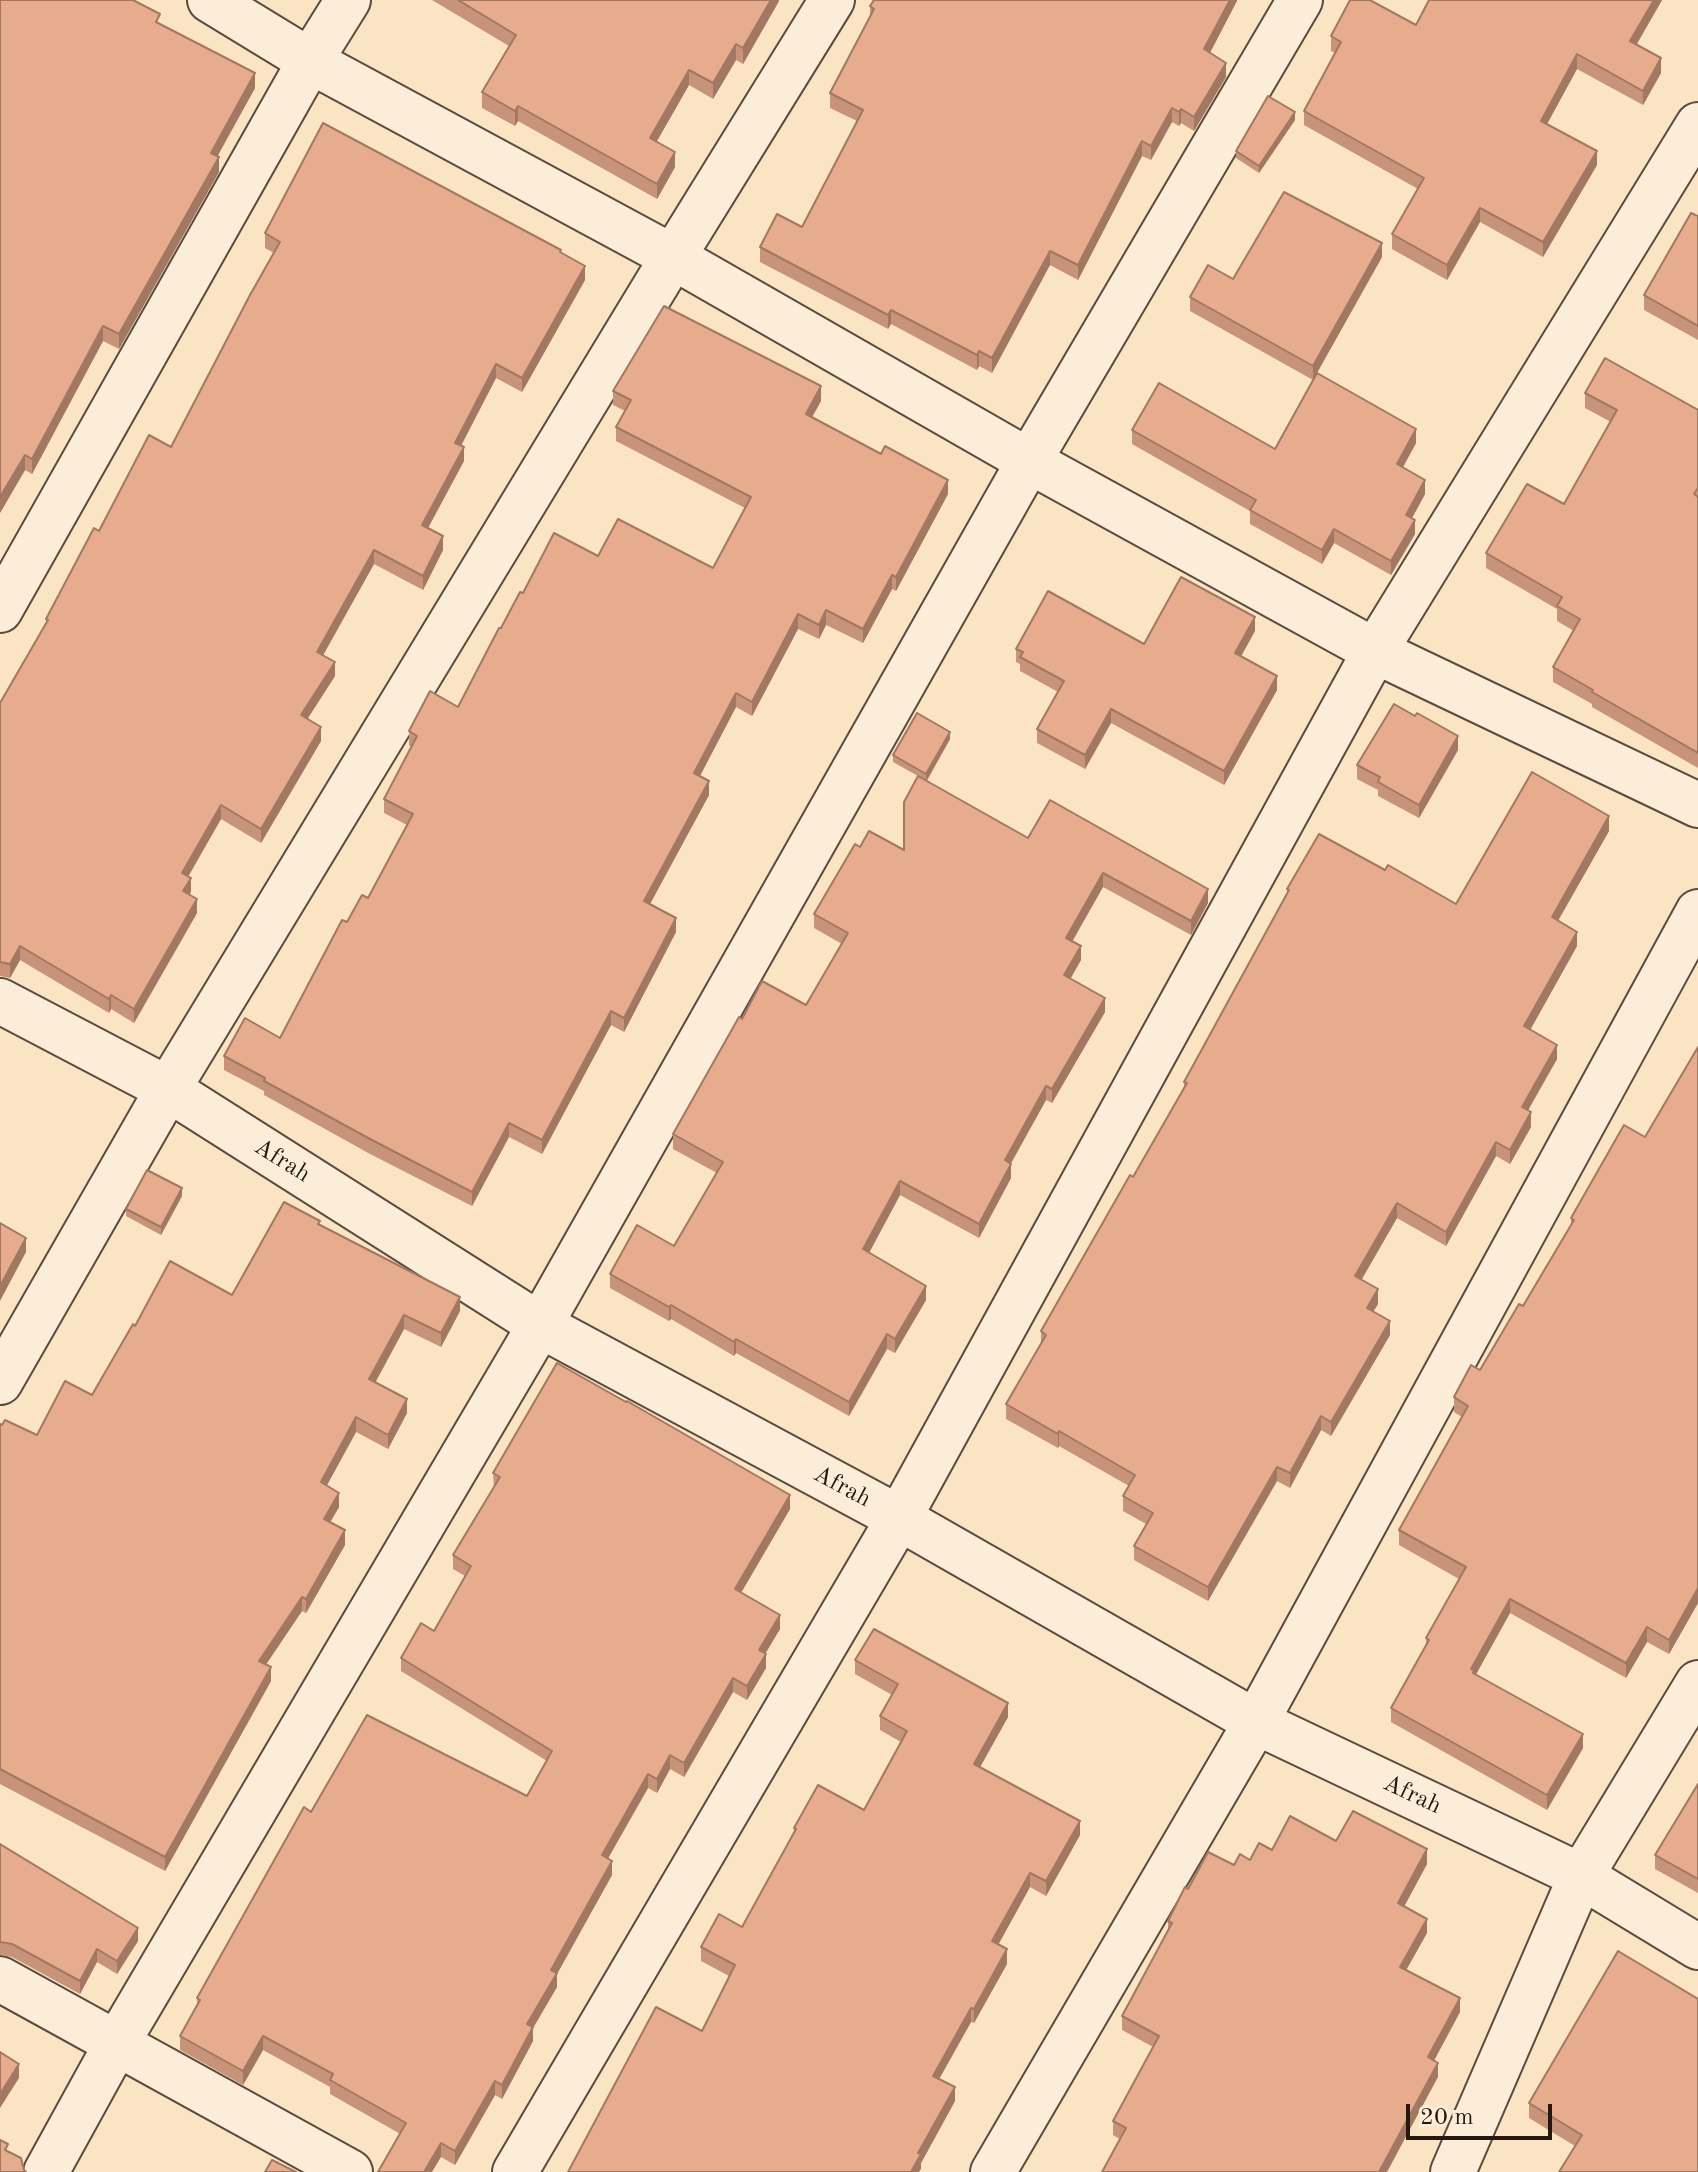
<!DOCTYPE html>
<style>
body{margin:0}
#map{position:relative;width:1698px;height:2172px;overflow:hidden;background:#fbe4c4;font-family:"Old Standard TT",serif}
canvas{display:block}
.scale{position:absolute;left:1406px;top:2104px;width:146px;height:36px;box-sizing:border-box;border:4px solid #251811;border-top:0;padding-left:10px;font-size:24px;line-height:28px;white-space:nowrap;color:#251811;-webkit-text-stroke:6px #fcedd9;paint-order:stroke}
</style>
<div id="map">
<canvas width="1698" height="2172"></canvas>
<div class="scale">20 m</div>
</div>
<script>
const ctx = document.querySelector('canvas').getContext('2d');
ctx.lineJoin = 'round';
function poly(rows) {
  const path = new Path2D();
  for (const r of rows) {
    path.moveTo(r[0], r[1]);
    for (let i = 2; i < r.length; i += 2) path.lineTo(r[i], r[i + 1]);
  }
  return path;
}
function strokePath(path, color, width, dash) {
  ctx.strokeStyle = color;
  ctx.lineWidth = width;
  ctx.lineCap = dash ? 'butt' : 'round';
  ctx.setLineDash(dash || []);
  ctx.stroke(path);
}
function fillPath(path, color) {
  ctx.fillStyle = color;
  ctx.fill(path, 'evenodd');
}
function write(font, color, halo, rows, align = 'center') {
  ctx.font = font + ' "Old Standard TT",serif';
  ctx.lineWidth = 6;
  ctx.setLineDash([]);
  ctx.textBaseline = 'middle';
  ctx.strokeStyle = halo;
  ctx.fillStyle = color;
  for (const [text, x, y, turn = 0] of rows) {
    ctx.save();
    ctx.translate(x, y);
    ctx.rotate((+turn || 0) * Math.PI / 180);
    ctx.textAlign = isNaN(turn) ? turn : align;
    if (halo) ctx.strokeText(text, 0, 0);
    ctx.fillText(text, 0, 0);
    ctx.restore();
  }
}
const minor = poly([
 [210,0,310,61,673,257,1029,461,1375,651,1698,805],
 [0,610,310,61,348,0],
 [0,1001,168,1089,540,1325,899,1518,1256,1722,1581,1876,1698,1947],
 [0,1382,168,1089,673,257,832,0],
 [0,1979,350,2172],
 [46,2172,117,2043,540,1325,1029,461,1300,0],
 [515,2172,899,1518,1375,651,1698,125],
 [993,2172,1256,1722,1698,912],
 [1453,2172,1581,1876,1698,1683]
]);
strokePath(minor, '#5a4b3e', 48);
strokePath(minor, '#fcedd9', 44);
fillPath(poly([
 [432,0,779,0,779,1,743,64,736,60,713,99,689,85,657,141,675,167,657,199,518,121,515,126,482,108,482,92,509,46],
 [1237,0,1210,53,1226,77,1194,131,1181,123,1179,126,1172,122,1151,160,1142,156,1078,280,1050,265,992,373,979,366,977,370,891,324,888,329,760,262,760,247,802,227,857,121,830,108,830,93,870,17,870,6],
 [1662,0,1636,45,1661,73,1643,105,1577,69,1547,124,1597,165,1543,257,1480,222,1447,280,1392,249,1392,234,1418,189,1304,125,1304,111,1335,53,1331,51,1331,36,1416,25],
 [160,24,255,88,217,156,219,172,119,349,103,341,32,474,25,470,0,513],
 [1295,120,1259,173,1236,158,1236,151],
 [1698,216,1698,340,1644,310,1644,295],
 [265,233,561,252,585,280,522,392,496,378,461,446,464,461,428,528,443,550,423,590,374,564,323,655,335,676,307,719,321,741,261,843,221,819,188,877,191,892,189,895,197,913,134,1023,111,1009,109,1013,20,960,10,978,0,976,0,703,46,623,46,619,99,531,171,447,274,253,265,248],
 [1382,257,1313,380,1190,311,1190,297,1233,279],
 [613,391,821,401,812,417,948,494,896,591,892,589,863,643,826,625,819,639,798,629,752,716,736,707,700,776,709,795,650,904,676,932,624,1032,611,1025,542,1154,509,1137,472,1206,370,1154,264,1095,264,1091,224,1070,224,1056,280,1038,347,922,368,898,407,825,384,813,384,799,411,747,409,745,409,731,458,707,501,628,523,593,598,556,713,568,745,508,616,441,616,427,625,411,613,405],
 [1585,393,1698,410,1698,768,1592,707,1592,704,1553,682,1553,667,1574,631,1557,621,1557,609,1486,568,1486,553,1564,504,1611,422,1585,408],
 [1132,430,1275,449,1416,443,1403,467,1425,494,1412,518,1415,534,1391,575,1334,543,1322,564,1250,524,1250,511,1132,444],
 [1255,631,1241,656,1277,690,1224,785,1111,723,1085,769,1037,743,1037,729,1058,692,1020,671,1020,664,1016,662,1016,649,1144,644],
 [950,739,927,781,1028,838,1208,903,1191,935,1103,887,1072,942,1081,960,1070,979,1105,1012,1052,1103,1046,1100,1011,1163,1011,1178,979,1238,900,1195,869,1253,926,1300,895,1353,887,1349,849,1416,736,1353,734,1356,671,1319,669,1321,610,1288,610,1274,674,1246,717,1173,673,1149,673,1134,742,1019,806,1005,842,944,814,928,814,914,860,847,904,850,918,776,893,762,893,755],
 [1458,750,1419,818,1378,796,1378,790,1357,779,1357,765],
 [1609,831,1558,921,1577,946,1530,1030,1557,1059,1528,1110,1531,1127,1510,1164,1496,1156,1446,1246,1397,1218,1361,1280,1378,1304,1373,1311,1390,1335,1331,1436,1321,1430,1290,1488,1277,1481,1208,1601,1134,1560,1134,1546,1146,1524,1123,1511,1123,1496,1129,1486,1059,1446,1058,1448,1006,1419,1006,1404,1041,1344,1041,1331,1133,1177,1184,1088,1184,1082,1287,895,1287,889,1385,870,1456,904],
 [1698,1047,1698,1603,1669,1654,1647,1642,1626,1678,1510,1613,1476,1674,1583,1748,1547,1810,1391,1722,1391,1708,1426,1646,1426,1638,1459,1579,1399,1545,1399,1530,1462,1417,1454,1412,1454,1397,1480,1370,1523,1306,1571,1226,1571,1218,1645,1137],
 [182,1196,161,1235,126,1216,126,1209],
 [320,1225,460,1311,441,1347,404,1329,375,1383,407,1413,388,1449,356,1432,327,1485,339,1507,330,1522,345,1545,306,1613,302,1611,266,1664,271,1681,165,1871,0,1784,0,1424,37,1435,92,1395,135,1326,232,1295],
 [493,1473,790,1509,741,1593,780,1629,765,1654,766,1668,747,1700,733,1692,684,1777,670,1769,657,1793,648,1788,608,1858,612,1875,557,1974,557,1987,533,2028,533,2041,502,2099,495,2095,455,2165,330,2094,330,2087,263,2050,243,2085,180,2050,180,2036,197,2007,197,1998,311,1812,527,1796,547,1761,401,1671,401,1658,434,1631,465,1576,453,1569,453,1555,494,1488],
 [855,1660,1008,1717,980,1767,1080,1835,1046,1896,1030,1887,998,1945,1007,1964,974,2023,971,2022,939,2079,955,2101,921,2163,921,2169,702,2031,729,1976,701,1961,701,1947,742,1927,794,1833,794,1828,864,1810,901,1742,880,1730,880,1716,892,1695,855,1674],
 [1698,1784,1698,1893,1655,1869,1655,1855],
 [1336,1841,1427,1864,1404,1906,1427,1933,1406,1970,1460,2012,1434,2060,1438,2077,1120,2139,1113,2135,1113,2121,1153,2047,1122,2030,1122,2016,1168,1930,1168,1921,1188,1889,1234,1865,1272,1850],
 [0,1844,138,1941,117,1974,97,1962,80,1994,12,1957,0,1955],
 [1698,1999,1575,2146,1529,2118,1529,2103]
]), '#c79479');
fillPath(poly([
 [771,0,779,0,779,1,743,64,743,48],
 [1230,0,1237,0,1237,1,1204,64,1204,49],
 [1654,0,1662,0,1630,56,1630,41],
 [736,44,736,60,713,99,713,83],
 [1577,54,1577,69,1541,135,1541,121],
 [1661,58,1661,73,1643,105,1643,91],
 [1226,63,1226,77,1194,131,1194,117],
 [689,70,689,85,650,153,650,138],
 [255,73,255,88,211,168,211,153],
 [518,106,518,121,515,126,515,111],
 [1172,108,1172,122,1151,160,1151,146],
 [1181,109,1181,123,1179,126,1179,112],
 [1295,112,1295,120,1259,173,1259,166],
 [1142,141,1142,156,1078,280,1078,265],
 [1597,151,1597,165,1543,257,1543,242],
 [675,152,675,167,657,199,657,184],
 [219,157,219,172,119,349,119,334],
 [1480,208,1480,222,1447,280,1447,265],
 [1382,243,1382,257,1313,380,1313,366],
 [1050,251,1050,265,992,373,992,358],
 [585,266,585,280,522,392,522,378],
 [891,310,891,324,888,329,888,315],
 [103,326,103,341,32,474,32,459],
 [979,351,979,366,977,370,977,355],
 [496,364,496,378,455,457,455,443],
 [821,386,821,401,806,428,806,414],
 [1416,429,1416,443,1397,478,1397,464],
 [464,447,464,461,422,539,422,525],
 [25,455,25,470,0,513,0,497],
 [948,480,948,494,896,591,896,577],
 [1425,480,1425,494,1406,529,1406,515],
 [1415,520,1415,534,1391,575,1391,561],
 [1334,529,1334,543,1322,564,1322,550],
 [443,536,443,550,423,590,423,576],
 [374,550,374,564,317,666,317,652],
 [892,575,892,589,863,643,863,629],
 [826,610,826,625,819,639,819,625],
 [798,614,798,629,752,716,752,702],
 [1255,617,1255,631,1235,667,1235,653],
 [335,662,335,676,301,729,301,715],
 [1277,676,1277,690,1224,785,1224,771],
 [736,693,736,707,694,787,694,773],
 [1111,709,1111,723,1085,769,1085,755],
 [321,727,321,741,261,843,261,829],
 [950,732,950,739,926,781,926,774],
 [1458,736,1458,750,1419,818,1419,805],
 [709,781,709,795,644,915,644,901],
 [221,805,221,819,182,887,182,873],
 [1609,816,1609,831,1552,931,1552,917],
 [1103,873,1103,887,1066,952,1066,938],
 [191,878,191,892,183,905,183,891],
 [1208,889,1208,903,1191,935,1191,921],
 [197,899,197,913,134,1023,134,1009],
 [676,918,676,932,624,1032,624,1018],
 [1577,932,1577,946,1524,1041,1524,1026],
 [20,946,20,960,10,978,10,964],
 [1081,946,1081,960,1064,990,1064,975],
 [111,995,111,1009,109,1013,109,999],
 [1105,998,1105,1012,1052,1103,1052,1089],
 [611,1011,611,1025,542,1154,542,1140],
 [1557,1045,1557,1059,1522,1121,1522,1107],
 [1046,1086,1046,1100,1005,1174,1005,1160],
 [1531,1112,1531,1127,1510,1164,1510,1150],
 [509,1123,509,1137,472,1206,472,1192],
 [1496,1142,1496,1156,1446,1246,1446,1232],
 [1011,1164,1011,1178,979,1238,979,1224],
 [900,1181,900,1195,863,1264,863,1249],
 [182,1188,182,1196,161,1235,161,1227],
 [1397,1203,1397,1218,1355,1291,1355,1276],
 [26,1238,26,1252,0,1301,0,1286],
 [926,1286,926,1300,895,1353,895,1339],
 [1378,1289,1378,1304,1367,1322,1367,1308],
 [460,1297,460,1311,441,1347,441,1333],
 [671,1305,671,1319,669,1321,669,1307],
 [404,1315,404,1329,369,1394,369,1379],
 [1390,1321,1390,1335,1331,1436,1331,1422],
 [887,1334,887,1349,849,1416,849,1402],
 [736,1339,736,1353,734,1356,734,1342],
 [407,1399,407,1413,388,1449,388,1435],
 [1321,1416,1321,1430,1290,1488,1290,1473],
 [356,1417,356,1432,321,1496,321,1482],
 [1059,1431,1059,1446,1058,1448,1058,1434],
 [1277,1467,1277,1481,1208,1601,1208,1587],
 [339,1493,339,1507,324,1533,324,1519],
 [790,1495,790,1509,735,1603,735,1589],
 [345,1530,345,1545,306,1613,306,1599],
 [1698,1588,1698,1603,1669,1654,1669,1640],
 [302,1597,302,1611,259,1675,259,1661],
 [1510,1599,1510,1613,1474,1678,1471,1669],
 [780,1615,780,1629,759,1664,759,1650],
 [1647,1627,1647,1642,1626,1678,1626,1663],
 [766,1654,766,1668,747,1700,747,1686],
 [271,1667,271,1681,165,1871,165,1857],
 [733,1678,733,1692,684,1777,684,1763],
 [1008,1703,1008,1717,974,1778,974,1764],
 [1583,1734,1583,1748,1547,1810,1547,1795],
 [670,1755,670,1769,657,1793,657,1779],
 [648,1774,648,1788,602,1869,602,1855],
 [1080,1821,1080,1835,1046,1896,1046,1881],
 [1427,1849,1427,1864,1398,1918,1398,1903],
 [612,1861,612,1875,557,1974,557,1987,533,2028,533,2041,502,2099,502,2085,551,1970],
 [1030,1873,1030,1887,992,1956,992,1941],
 [1427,1919,1427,1933,1400,1981,1400,1967],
 [138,1928,138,1941,117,1974,117,1961],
 [97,1949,97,1962,80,1994,80,1981],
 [1007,1949,1007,1964,974,2023,974,2009],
 [1460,1998,1460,2012,1428,2072,1428,2057],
 [971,2008,971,2022,933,2090,933,2076],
 [263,2036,263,2050,243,2085,243,2071],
 [1438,2063,1438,2077,1387,2172,1379,2172],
 [19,2064,19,2078,0,2108,0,2094],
 [495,2081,495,2095,455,2165,455,2151],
 [955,2087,955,2101,921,2163,921,2169,919,2172,911,2172,918,2153],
 [441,2143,441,2157,432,2172,424,2172]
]), '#a27863');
const building = poly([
 [0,0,133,0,160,14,156,22,255,73,211,153,219,157,119,334,103,326,32,459,25,455,0,497,0,0],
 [458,0,771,0,743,48,736,44,713,83,689,70,650,138,675,152,657,184,518,106,515,111,482,92,516,35,458,0],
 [874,0,1230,0,1204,49,1226,63,1194,117,1181,109,1179,112,1172,108,1151,146,1142,141,1078,265,1050,251,992,358,979,351,977,355,891,310,888,315,760,247,777,214,802,227,863,110,830,93,874,9,870,6,874,0],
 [1350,0,1370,0,1416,25,1429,0,1654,0,1630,41,1661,58,1643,91,1577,54,1541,121,1597,151,1543,242,1480,208,1447,265,1392,234,1424,178,1304,111,1341,42,1331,36,1350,0],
 [1268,96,1295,112,1259,166,1236,151,1268,96],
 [323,123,561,250,560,252,585,266,522,378,496,364,455,443,464,447,422,525,443,536,423,576,374,550,317,652,335,662,301,715,321,727,261,829,221,805,182,873,191,878,183,891,197,899,134,1009,111,995,109,999,20,946,10,964,0,962,0,703,48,620,46,619,94,528,99,531,149,435,171,447,250,295,280,242,265,233,323,123],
 [1284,192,1382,243,1313,366,1190,297,1208,265,1233,279,1284,192],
 [1691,213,1698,216,1698,326,1644,295,1691,213],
 [664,306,821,386,806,414,881,454,885,446,948,480,896,577,892,575,863,629,826,610,819,625,798,614,752,702,736,693,694,773,709,781,644,901,676,918,624,1018,611,1011,542,1140,509,1123,472,1192,370,1139,264,1081,265,1078,224,1056,245,1018,280,1038,342,920,347,922,362,895,368,898,413,814,384,799,417,736,409,731,430,691,458,707,499,628,501,628,520,592,523,593,554,533,598,556,618,519,713,568,751,497,616,427,631,400,613,391,664,306],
 [1605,358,1698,410,1698,488,1694,494,1698,497,1698,753,1592,692,1593,690,1553,667,1580,619,1557,606,1562,597,1486,553,1527,484,1564,504,1617,410,1585,393,1605,358],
 [1317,373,1416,429,1397,464,1425,480,1406,515,1415,520,1391,561,1334,529,1322,550,1250,510,1256,500,1132,430,1159,383,1275,449,1317,373],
 [1181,577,1255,617,1235,653,1277,676,1224,771,1111,709,1085,755,1037,729,1064,681,1020,657,1023,652,1016,649,1048,591,1144,644,1181,577],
 [1394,704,1415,716,1417,713,1458,736,1419,805,1378,782,1380,777,1357,765,1394,704],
 [917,713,950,732,926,774,893,755,917,713],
 [1532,772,1609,816,1552,917,1577,932,1524,1026,1557,1045,1522,1107,1531,1112,1510,1150,1496,1142,1446,1232,1397,1203,1355,1276,1378,1289,1367,1308,1390,1321,1331,1422,1321,1416,1290,1473,1277,1467,1208,1587,1134,1546,1153,1513,1123,1496,1135,1475,1059,1431,1058,1434,1006,1404,1046,1335,1041,1331,1130,1175,1133,1177,1187,1083,1184,1082,1289,890,1287,889,1319,834,1385,870,1388,865,1456,904,1532,772],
 [918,776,1028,838,1050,800,1208,889,1191,921,1103,873,1066,938,1081,946,1064,975,1105,998,1052,1089,1046,1086,1005,1160,1011,1164,979,1224,900,1181,863,1249,926,1286,895,1339,887,1334,849,1402,736,1339,734,1342,671,1305,669,1307,610,1274,637,1225,674,1246,723,1162,673,1134,739,1017,742,1019,762,981,806,1005,848,933,814,914,855,844,860,847,869,831,904,850,904,802,918,776],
 [1698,1047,1698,1588,1669,1640,1647,1627,1626,1663,1510,1599,1471,1669,1474,1670,1473,1673,1583,1734,1547,1795,1391,1708,1429,1640,1426,1638,1466,1567,1399,1530,1468,1406,1454,1397,1471,1365,1480,1370,1519,1304,1523,1306,1574,1220,1571,1218,1624,1125,1645,1137,1698,1047],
 [147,1170,182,1188,161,1227,126,1209,147,1170],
 [284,1202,320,1221,318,1224,460,1297,441,1333,404,1315,369,1379,407,1399,388,1435,356,1417,321,1482,339,1493,324,1519,345,1530,306,1599,302,1597,259,1661,271,1667,165,1857,0,1769,0,1424,2,1425,5,1420,37,1435,65,1381,92,1395,133,1324,135,1326,170,1261,232,1295,284,1202],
 [0,1223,26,1238,0,1286,0,1223],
 [557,1363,626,1402,627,1401,790,1495,735,1589,780,1615,759,1650,766,1654,747,1686,733,1678,684,1763,670,1755,657,1779,648,1774,602,1855,612,1861,551,1970,557,1973,527,2024,533,2027,502,2085,495,2081,455,2151,441,2143,424,2172,378,2172,406,2123,330,2080,333,2074,263,2036,243,2071,180,2036,200,2000,197,1998,304,1807,311,1812,367,1715,527,1796,552,1751,401,1658,421,1623,434,1631,471,1566,453,1555,500,1477,493,1473,557,1363],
 [874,1629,1008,1703,974,1764,1080,1821,1046,1881,1030,1873,992,1941,1007,1949,974,2009,971,2008,933,2076,955,2087,918,2153,921,2154,911,2172,568,2172,656,2007,702,2031,735,1965,701,1947,719,1914,742,1927,796,1829,794,1828,818,1785,864,1810,907,1731,880,1716,898,1684,855,1660,874,1629],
 [1698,1784,1698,1879,1655,1855,1698,1784],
 [1353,1811,1427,1849,1398,1903,1427,1919,1400,1967,1460,1998,1428,2057,1438,2063,1379,2172,1102,2172,1126,2128,1113,2121,1159,2036,1122,2016,1172,1923,1168,1921,1185,1887,1188,1889,1208,1852,1234,1865,1240,1854,1250,1860,1259,1843,1272,1850,1290,1816,1336,1841,1353,1811],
 [0,1844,138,1928,117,1961,97,1949,80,1981,12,1944,0,1942,0,1844],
 [1618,1951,1698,1999,1698,2172,1559,2172,1582,2135,1529,2103,1618,1951],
 [0,2052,19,2064,0,2094,0,2052],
 [0,2140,8,2144,5,2150,21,2158,24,2170,26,2172,0,2172,0,2140],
 [272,2160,296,2172,265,2172,272,2160]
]);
fillPath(building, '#e7ac8d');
strokePath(building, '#a27863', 2);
write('24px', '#251811', '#fcedd9', [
 ["Afrah",282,1161,32],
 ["Afrah",842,1487,28],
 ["Afrah",1412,1795,25]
]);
</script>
